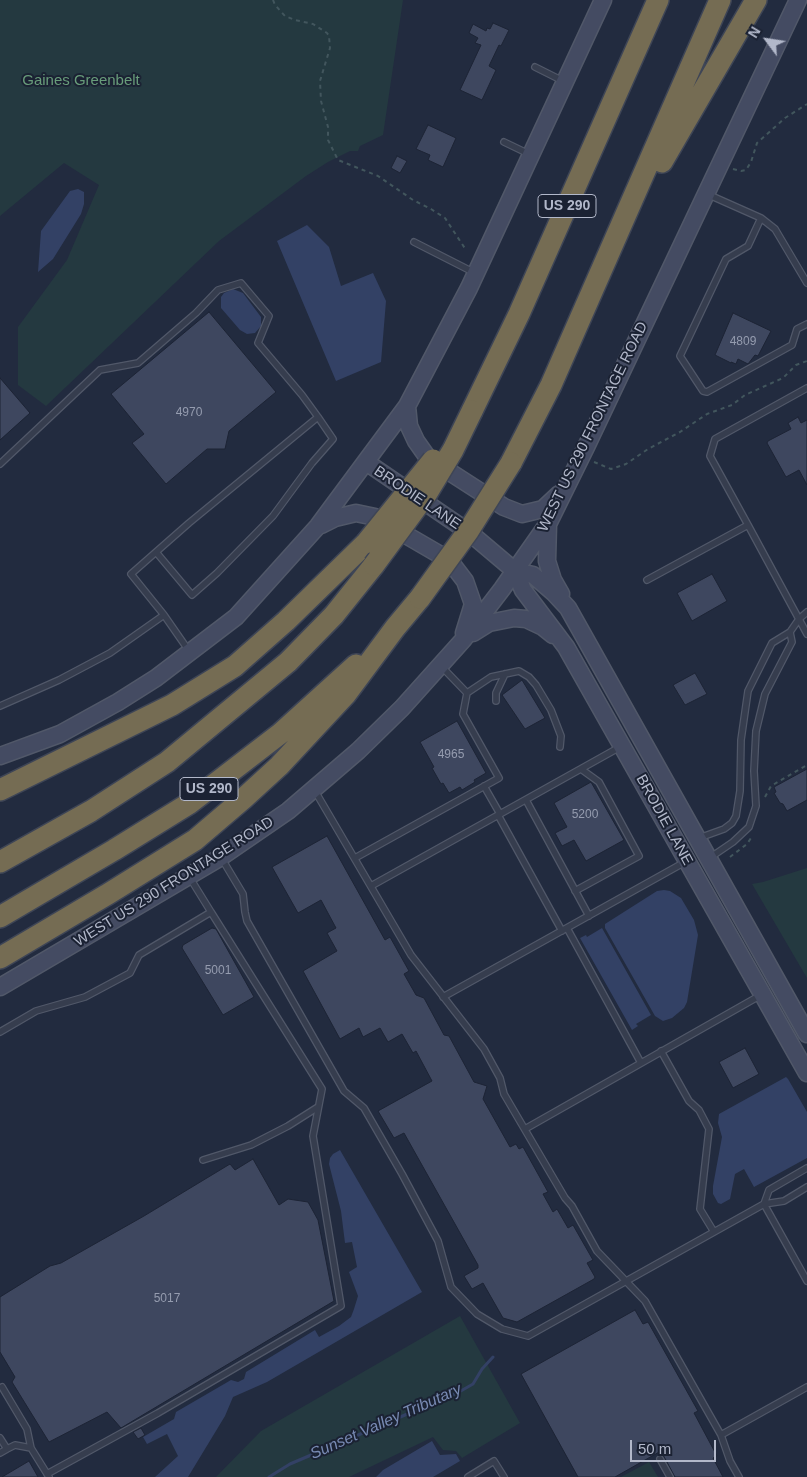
<!DOCTYPE html>
<style>
body{margin:0}
#map{position:relative;width:807px;height:1477px;overflow:hidden;background:#222b3f;font-family:Helvetica,sans-serif}
canvas{display:block}
.north{position:absolute;left:742px;top:15px;width:50px;height:50px;-webkit-text-stroke:4px #1b2233;paint-order:stroke;rotate:301deg;font-size:14px;font-weight:700;line-height:20px;text-align:center;color:#b2b8ca}
.north::after{content:'';display:block;margin:auto;width:18px;height:22px;background:#b2b8ca;clip-path:polygon(50% 0,100% 100%,50% 72%,0 100%)}
.scale{position:absolute;left:630px;top:1440px;width:86px;height:22px;box-sizing:border-box;border:2px solid #b2b8ca;border-top:0;padding-left:6px;font-size:15px;line-height:18px;white-space:nowrap;color:#b2b8ca;-webkit-text-stroke:4px #1b2233;paint-order:stroke}
</style>
<div id="map">
<canvas width="807" height="1477"></canvas>
<div class="north">N</div>
<div class="scale">50 m</div>
</div>
<script>
const ctx = document.querySelector('canvas').getContext('2d');
ctx.lineJoin = 'round';
function fillPath(path, color) {
  ctx.fillStyle = color;
  ctx.fill(path, 'evenodd');
}
function poly(rows) {
  const path = new Path2D();
  for (const r of rows) {
    path.moveTo(r[0], r[1]);
    for (let i = 2; i < r.length; i += 2) path.lineTo(r[i], r[i + 1]);
  }
  return path;
}
function strokePath(path, color, width, dash) {
  ctx.strokeStyle = color;
  ctx.lineWidth = width;
  ctx.lineCap = dash ? 'butt' : 'round';
  ctx.setLineDash(dash || []);
  ctx.stroke(path);
}
function write(font, color, halo, rows, align = 'center') {
  ctx.font = font + ' Helvetica,sans-serif';
  ctx.lineWidth = 4;
  ctx.setLineDash([]);
  ctx.textBaseline = 'middle';
  ctx.strokeStyle = halo;
  ctx.fillStyle = color;
  for (const [text, x, y, turn = 0] of rows) {
    ctx.save();
    ctx.translate(x, y);
    ctx.rotate((+turn || 0) * Math.PI / 180);
    ctx.textAlign = isNaN(turn) ? turn : align;
    if (halo) ctx.strokeText(text, 0, 0);
    ctx.fillText(text, 0, 0);
    ctx.restore();
  }
}
fillPath(poly([
 [0,0,403,0,383,135,360,146,358,151,350,151,328,162,306,176,219,241,46,406,18,385,18,327,67,260,99,185,64,163,0,216],
 [807,868,807,978,752,884,763,882],
 [460,1316,520,1423,462,1458,456,1451,443,1450,433,1437,349,1477,216,1477,261,1431],
 [649,1462,658,1477,621,1477]
]), '#243940');
fillPath(poly([
 [78,189,84,192,84,204,81,214,53,259,38,272,41,231,70,191],
 [307,225,329,247,341,286,373,273,386,301,381,362,336,381,277,241],
 [233,289,243,293,261,317,261,326,255,333,247,334,240,330,221,308,221,297,224,293],
 [664,890,670,891,681,898,694,920,698,935,687,1002,684,1008,672,1018,663,1021,655,1016,605,928,605,924,657,891],
 [602,928,651,1015,636,1024,638,1026,632,1030,580,938,586,935,587,937],
 [786,1077,788,1079,807,1112,807,1158,754,1187,744,1169,735,1174,730,1199,721,1204,718,1203,713,1194,713,1186,722,1137,718,1123,719,1114],
 [340,1150,422,1292,267,1382,233,1397,225,1416,188,1477,155,1477,178,1456,167,1434,147,1444,143,1437,174,1419,176,1412,231,1380,238,1382,244,1379,246,1372,315,1330,319,1337,339,1326,351,1317,354,1309,358,1296,349,1272,357,1267,352,1242,345,1243,341,1211,329,1164,330,1158,333,1154],
 [432,1441,440,1455,456,1454,460,1461,433,1477,376,1477,383,1470]
]), '#334165');
strokePath(poly([
 [269,1477,290,1464,459,1392,473,1384,482,1369,493,1357]
]), '#334165', 3);
const building = poly([
 [493,23,509,30,501,46,499,45,489,66,496,70,482,100,460,90,481,45,475,43,478,38,469,33,473,24,486,31,487,28,490,29,493,23],
 [428,125,456,138,443,167,428,160,430,155,416,149,428,125],
 [397,156,407,161,400,173,391,168,397,156],
 [209,312,276,392,229,431,225,449,207,449,166,484,132,443,144,434,111,394,209,312],
 [733,313,771,331,758,356,755,355,748,364,738,359,736,364,731,362,731,363,715,355,733,313],
 [0,378,30,413,0,440,0,378],
 [798,417,801,423,807,420,807,485,799,470,786,477,767,443,768,441,791,429,788,423,798,417],
 [712,574,727,601,692,621,677,593,712,574],
 [695,673,707,694,685,705,673,685,695,673],
 [522,680,545,718,525,729,502,695,522,680],
 [457,721,486,773,474,780,475,782,462,790,460,787,449,793,443,783,441,784,432,768,434,767,420,742,457,721],
 [807,769,807,800,787,811,783,804,780,803,774,793,776,792,774,787,807,769],
 [591,782,624,840,586,861,574,840,562,846,555,833,567,827,554,803,591,782],
 [327,836,385,940,390,937,409,971,404,974,416,995,424,998,444,1035,449,1036,474,1082,487,1086,483,1099,510,1147,516,1144,519,1149,523,1147,548,1192,543,1194,553,1212,557,1209,568,1228,573,1225,593,1260,587,1263,595,1277,594,1279,517,1322,503,1318,483,1283,472,1289,464,1276,478,1268,478,1265,404,1133,394,1138,378,1111,432,1081,416,1051,413,1053,402,1034,388,1042,380,1028,363,1037,359,1028,340,1039,303,971,337,951,327,933,336,928,321,900,298,913,272,867,327,836],
 [212,928,216,929,254,997,223,1015,182,948,183,945,212,928],
 [745,1048,759,1074,733,1088,719,1062,745,1048],
 [253,1159,279,1205,288,1199,308,1202,318,1220,334,1301,121,1428,107,1412,49,1442,12,1382,15,1377,0,1352,0,1297,50,1266,61,1263,144,1216,230,1164,235,1170,253,1159],
 [635,1310,643,1324,648,1322,698,1411,694,1413,717,1456,713,1458,723,1477,675,1477,661,1451,615,1477,578,1477,521,1374,635,1310],
 [141,1428,145,1435,138,1439,133,1432,141,1428],
 [29,1461,38,1477,2,1477,29,1461]
]);
fillPath(building, '#3e475f');
strokePath(building, '#1d2435', 1);
const service = poly([
 [535,67,563,81],
 [504,142,529,154],
 [707,194,761,218,775,229,807,283],
 [761,218,748,246,726,259,680,356,703,391,707,392,792,345,797,329,807,324],
 [414,242,475,273],
 [0,464,100,370,138,363,196,313,218,290,241,283,269,316,258,343,302,395,318,417],
 [748,525,807,634],
 [156,552,192,595,217,573,273,516,312,463,333,439,318,417,189,523,156,552,131,574,164,615,189,651],
 [647,580,748,525,710,456,715,439,807,388],
 [467,693,491,677,519,671,529,677,536,685,551,710,561,736,560,747],
 [496,701,496,693,505,674],
 [0,706,59,680,110,653,164,615],
 [484,786,500,814],
 [315,791,411,955,484,1049,500,1078,504,1094,565,1198,572,1206,597,1251,645,1301,721,1435,730,1461,739,1477],
 [526,800,589,916],
 [498,815,562,931],
 [699,838,724,829,732,823,736,816,740,791,741,740,748,691,772,643,790,632,799,619,807,612],
 [711,857,733,842,749,827,756,806,754,771,756,731,765,694,792,642,790,632],
 [355,858,499,778,463,714,467,693,441,666],
 [222,859,243,894,245,912,247,921,344,1091,364,1108,402,1174,438,1241,451,1287,477,1314,502,1329,528,1336,764,1204,784,1201,807,1187],
 [371,886,620,747],
 [575,891,639,856,599,782,581,769],
 [567,928,641,1063],
 [443,997,685,862],
 [0,1032,36,1011,85,997,130,973,139,955,211,912,190,878],
 [661,1051,689,1101,699,1110,709,1129,700,1209,714,1232],
 [525,1129,761,995],
 [203,1160,251,1145,288,1126,318,1107],
 [807,1168,769,1190,764,1204,807,1281],
 [2,1387,27,1429,31,1448],
 [721,1435,807,1387],
 [0,1438,7,1449,0,1453],
 [7,1449,15,1445,31,1448,49,1477],
 [660,1459,670,1477],
 [47,1474,158,1413,341,1306,313,1136,322,1089,211,912],
 [468,1477,494,1461,504,1477]
]);
const secondary = poly([
 [407,406,409,426,416,441,428,458,504,507,522,514,543,509,559,494],
 [366,462,470,533,515,571,533,575,554,593,568,608,807,1034],
 [548,524,547,561,553,580,561,594],
 [321,525,335,518,356,513,375,517,449,560,465,581,473,604,464,633],
 [515,571,523,590,566,647,807,1073],
 [473,633,489,623,514,618,526,619,543,627,553,635],
 [0,756,60,734,118,702,156,678,236,617,318,526,407,406,469,288,603,0],
 [0,987,221,857,288,811,358,751,402,708,463,640,502,589,549,522,586,447,798,0]
]);
const motorway = poly([
 [662,162,756,0],
 [472,411,519,314,658,0],
 [511,463,551,385,720,0],
 [0,790,172,705,235,666,286,621,366,543],
 [0,862,91,811,167,762,288,662,334,615,374,565],
 [0,917,114,850,190,803,281,733,356,665],
 [0,958,108,894,195,840,243,799,279,766,346,694,395,628,420,598]
]);
strokePath(service, '#515869', 8);
strokePath(secondary, '#515869', 19);
strokePath(motorway, '#3e4556', 24);
strokePath(poly([
 [273,0,275,5,285,16,295,20,313,24,327,33,329,36,330,48,320,81,321,101,328,127,328,140,338,160,378,176,413,200,431,209,445,218,466,250],
 [733,169,741,171,746,170,751,162,757,143,785,118,807,104],
 [594,462,611,469,626,464,648,449,680,432,707,414,732,405,745,395,783,378,796,365,807,361],
 [765,797,771,786,807,765],
 [730,857,747,844,751,838]
]), '#42565d', 2, [4, 4]);
strokePath(service, '#363d4e', 5.5);
strokePath(secondary, '#444b62', 16);
strokePath(motorway, '#756c53', 21);
const motorwayBridge = poly([
 [366,543,433,460],
 [374,565,427,493,453,450,472,411],
 [420,598,469,530,511,463]
]);
strokePath(motorwayBridge, '#3e4556', 24, []);
strokePath(motorwayBridge, '#756c53', 21);
write('12px', '#959caf', null, [
 ["4809",743,342],
 ["4970",189,413],
 ["4965",451,755],
 ["5200",585,815],
 ["5001",218,971],
 ["5017",167,1299]
]);
for (const [x, y, w] of [
 [567,206,58],
 [209,789,58]
]) {
  const box = new Path2D();
  box.roundRect(x - w / 2, y - 11.5, w, 23, 4);
  ctx.fillStyle = '#1b2233';
  ctx.fill(box);
  strokePath(box, '#b2b8ca', 1);
}
write('bold 14px', '#b2b8ca', null, [
 ["US 290",567,206],
 ["US 290",209,789]
]);
write('15px', '#689c7a', '#1b2233', [
 ["Gaines Greenbelt",81,81]
]);
write('15px', '#b2b8ca', '#1b2233', [
 ["WEST US 290 FRONTAGE ROAD",593,427,-64],
 ["BRODIE LANE",417,498,34],
 ["BRODIE LANE",664,820,61],
 ["WEST US 290 FRONTAGE ROAD",174,882,-32]
]);
write('italic 16px', '#788ab3', '#1b2233', [
 ["Sunset Valley Tributary",386,1422,-24]
]);
</script>
